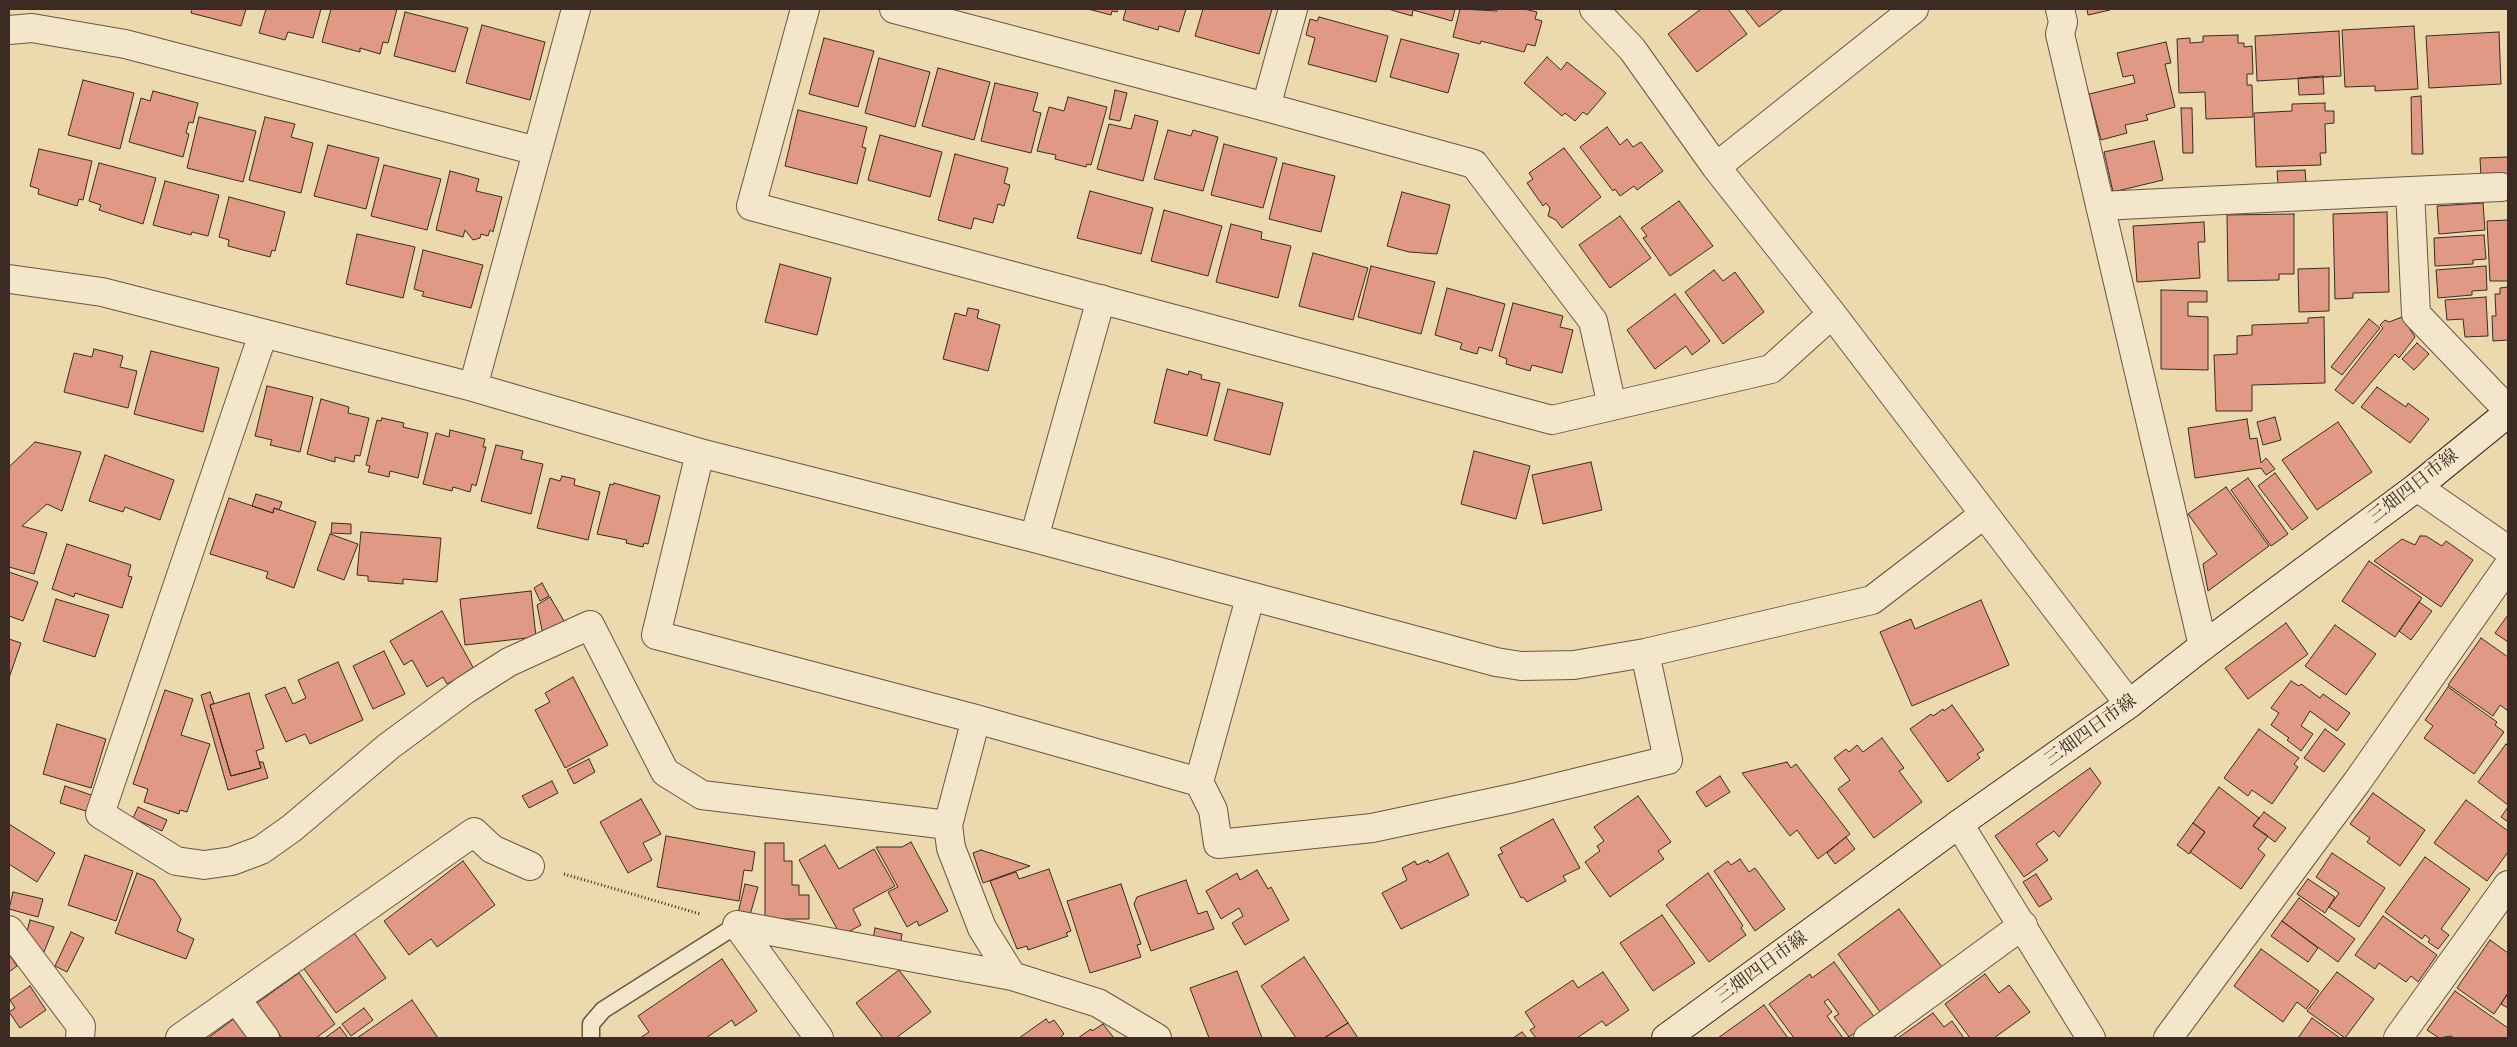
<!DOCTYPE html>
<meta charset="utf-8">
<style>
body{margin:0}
#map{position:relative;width:2517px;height:1047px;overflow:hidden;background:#ecd9ae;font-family:"Libre Bodoni",serif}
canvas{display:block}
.frame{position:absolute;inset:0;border:10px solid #3c2b22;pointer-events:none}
</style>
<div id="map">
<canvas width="2517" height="1047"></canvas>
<div class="frame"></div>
</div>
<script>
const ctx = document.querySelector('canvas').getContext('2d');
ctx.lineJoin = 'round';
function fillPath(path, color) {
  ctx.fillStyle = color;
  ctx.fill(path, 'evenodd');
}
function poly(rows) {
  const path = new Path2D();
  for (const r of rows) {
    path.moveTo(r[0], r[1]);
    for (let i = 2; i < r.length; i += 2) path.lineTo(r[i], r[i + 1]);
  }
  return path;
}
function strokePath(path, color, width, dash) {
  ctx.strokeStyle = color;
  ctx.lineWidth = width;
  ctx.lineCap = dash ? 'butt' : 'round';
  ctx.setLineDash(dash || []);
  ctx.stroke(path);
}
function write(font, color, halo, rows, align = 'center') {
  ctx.font = font + ' "Libre Bodoni","Noto Serif JP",serif';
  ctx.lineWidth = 4;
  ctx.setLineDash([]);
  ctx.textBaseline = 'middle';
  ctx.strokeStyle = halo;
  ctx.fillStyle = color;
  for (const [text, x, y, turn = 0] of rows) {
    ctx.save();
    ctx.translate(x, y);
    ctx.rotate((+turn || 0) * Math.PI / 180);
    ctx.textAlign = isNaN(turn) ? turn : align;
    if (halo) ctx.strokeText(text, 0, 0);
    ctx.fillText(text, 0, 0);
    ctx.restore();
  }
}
const building = poly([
 [192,9,246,9,241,26,191,13,192,9],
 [266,9,321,9,313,38,288,32,285,40,259,33,266,9],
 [331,9,397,9,388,43,383,42,380,54,360,48,360,52,322,42,331,9],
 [1088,9,1118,9,1117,12,1112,11,1111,15,1088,9],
 [1126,9,1186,9,1179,32,1159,26,1158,30,1123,20,1126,9],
 [1203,9,1272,9,1259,54,1195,36,1203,9],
 [1388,9,1455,9,1452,21,1413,10,1412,16,1388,9],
 [1460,9,1497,11,1497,9,1524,9,1537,12,1535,19,1542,21,1535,46,1527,44,1524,52,1481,41,1480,44,1453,37,1460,9],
 [1701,9,1728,9,1747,34,1697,72,1668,34,1701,9],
 [1745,9,1783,9,1759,27,1745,9],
 [2087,9,2109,9,2110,10,2088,15,2087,9],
 [405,12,468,28,455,72,394,56,405,12],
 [1319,17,1388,36,1376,82,1308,64,1315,38,1306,35,1310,19,1317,21,1319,17],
 [482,25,545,42,530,100,466,83,482,25],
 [2414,26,2418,89,2375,91,2375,86,2345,87,2342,30,2414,26],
 [2339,31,2341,76,2257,81,2255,36,2339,31],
 [2499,32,2501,84,2429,88,2426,36,2499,32],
 [2238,35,2238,43,2244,43,2244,47,2252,46,2253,74,2247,74,2247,85,2252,85,2253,117,2206,119,2205,92,2179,93,2177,39,2190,38,2190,43,2203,42,2203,36,2238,35],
 [824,38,874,51,858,107,809,94,824,38],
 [1401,39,1459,54,1448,93,1390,77,1401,39],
 [2166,42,2171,63,2165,64,2175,107,2146,115,2148,120,2125,125,2127,133,2101,140,2089,94,2135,83,2133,75,2123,77,2117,53,2166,42],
 [1547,57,1561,70,1567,62,1606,93,1587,115,1583,112,1575,121,1565,113,1562,116,1524,83,1547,57],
 [879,58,930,72,915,127,865,113,879,58],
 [938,68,990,82,974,140,922,126,938,68],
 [2323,76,2324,94,2299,95,2298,78,2323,76],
 [83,80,134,93,120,149,68,135,83,80],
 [995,83,1038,93,1033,111,1041,113,1031,153,981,141,995,83],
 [1115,90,1127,93,1120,121,1109,119,1115,90],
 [153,91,198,103,193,123,189,122,186,133,189,134,183,157,129,142,141,98,150,101,153,91],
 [2421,96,2423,154,2412,154,2411,97,2421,96],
 [1068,97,1107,107,1091,165,1087,164,1086,167,1055,159,1056,155,1037,151,1049,107,1064,111,1068,97],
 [2325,103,2325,111,2334,111,2334,123,2325,124,2326,153,2320,153,2321,165,2256,167,2254,113,2292,111,2292,104,2325,103],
 [2181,108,2192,108,2193,153,2183,153,2181,108],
 [798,110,867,127,862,147,866,148,857,184,785,166,798,110],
 [1135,115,1158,121,1143,181,1097,169,1109,124,1131,129,1135,115],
 [199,117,256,131,243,182,187,168,199,117],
 [265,117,295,124,291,137,313,143,301,193,249,180,265,117],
 [1607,127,1620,145,1627,139,1633,147,1641,142,1663,171,1637,190,1634,186,1620,196,1615,189,1613,191,1580,147,1607,127],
 [1168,130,1191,136,1193,130,1218,137,1203,191,1154,179,1168,130],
 [880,135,942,152,930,197,868,180,880,135],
 [2154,141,2163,180,2113,192,2104,152,2154,141],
 [1224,144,1277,158,1263,208,1211,195,1224,144],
 [328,145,379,158,366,209,314,196,328,145],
 [1564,148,1601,197,1562,228,1556,220,1548,216,1550,208,1546,203,1543,206,1527,183,1533,179,1529,173,1564,148],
 [39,149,92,161,83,200,79,199,77,206,38,194,39,189,30,186,39,149],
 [955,154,1008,168,1004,183,1010,185,1004,206,998,204,993,223,974,218,971,229,938,220,955,154],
 [2508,157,2508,175,2481,177,2480,158,2508,157],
 [99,163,156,178,143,224,99,210,101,205,89,201,99,163],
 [1283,163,1335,176,1321,232,1269,219,1283,163],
 [384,165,441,179,427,230,371,216,384,165],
 [2305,170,2306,183,2278,184,2277,171,2305,170],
 [450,171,479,179,476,191,502,197,493,232,490,230,488,236,481,234,480,238,473,240,465,230,463,237,436,230,450,171],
 [165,181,219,195,208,236,192,232,191,235,153,225,165,181],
 [1090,191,1153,208,1141,254,1077,238,1090,191],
 [1402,192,1450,205,1437,254,1409,252,1387,246,1402,192],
 [229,197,285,212,275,251,272,250,270,257,228,246,229,240,219,237,229,197],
 [1679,201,1713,246,1670,276,1643,238,1647,236,1641,228,1679,201],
 [2483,203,2485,230,2439,234,2437,206,2483,203],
 [1164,210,1222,226,1208,276,1151,261,1164,210],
 [2387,212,2389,292,2353,293,2353,298,2335,299,2333,214,2387,212],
 [2294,214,2294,274,2279,274,2279,280,2228,281,2227,215,2294,214],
 [1620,216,1651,258,1610,288,1579,245,1620,216],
 [2508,220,2508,281,2490,281,2487,221,2508,220],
 [2204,222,2205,242,2198,242,2200,278,2137,282,2133,226,2204,222],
 [1231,224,1262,232,1261,239,1291,246,1278,298,1216,282,1231,224],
 [357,234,415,247,403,298,346,284,357,234],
 [2484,235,2486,259,2473,260,2473,264,2435,266,2434,238,2484,235],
 [423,250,483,265,471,308,422,296,424,292,414,289,423,250],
 [1313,253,1368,268,1353,320,1299,306,1313,253],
 [780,264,831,278,817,335,765,322,780,264],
 [1371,266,1435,282,1421,334,1358,317,1371,266],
 [2486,266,2487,290,2472,291,2472,295,2438,298,2436,270,2486,266],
 [2329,268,2329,311,2299,312,2298,269,2329,268],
 [1714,270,1723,281,1735,272,1764,312,1723,344,1685,292,1714,270],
 [2508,287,2508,340,2493,341,2492,316,2496,316,2495,294,2500,294,2500,288,2508,287],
 [1447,288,1505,304,1492,351,1479,347,1477,354,1460,349,1462,343,1435,335,1447,288],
 [2161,290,2207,291,2207,302,2188,302,2188,316,2208,317,2208,370,2161,369,2161,290],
 [1675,294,1710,341,1692,355,1686,346,1655,369,1627,330,1675,294],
 [2486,297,2488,336,2465,337,2463,319,2447,320,2445,300,2486,297],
 [1513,303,1563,316,1560,327,1573,330,1562,373,1532,365,1530,371,1506,364,1507,359,1499,356,1513,303],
 [968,308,979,310,977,318,1000,325,988,371,943,359,955,313,966,316,968,308],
 [2324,317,2325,383,2252,385,2252,411,2216,411,2214,355,2237,354,2237,336,2252,335,2252,325,2308,323,2308,318,2324,317],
 [2402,317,2415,337,2399,358,2395,354,2353,404,2335,390,2383,328,2380,325,2385,320,2389,322,2402,317],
 [2369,319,2380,328,2342,375,2331,367,2369,319],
 [2417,343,2429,354,2414,370,2402,359,2417,343],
 [94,349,123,356,120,367,137,371,128,408,64,392,74,353,92,357,94,349],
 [151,351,219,368,203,432,134,414,151,351],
 [1167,369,1188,375,1189,371,1202,375,1201,379,1220,383,1207,436,1154,423,1167,369],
 [267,386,313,397,300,452,270,445,272,440,255,436,267,386],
 [2377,387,2406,407,2408,403,2429,419,2410,443,2361,407,2377,387],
 [1228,389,1283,403,1270,455,1214,440,1228,389],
 [321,399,349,407,348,413,369,418,360,456,355,455,354,462,335,457,335,462,307,454,321,399],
 [2275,417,2281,440,2263,445,2257,422,2275,417],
 [382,418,404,423,403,427,428,433,418,478,390,471,389,477,368,472,370,466,366,465,377,420,381,421,382,418],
 [2247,419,2250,439,2257,438,2261,463,2266,458,2275,469,2266,475,2261,468,2195,478,2188,428,2247,419],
 [2338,422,2372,472,2317,510,2282,460,2338,422],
 [450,430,485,439,483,447,486,447,476,486,472,484,470,492,453,487,452,491,423,484,436,433,449,437,450,430],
 [35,442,81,452,62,511,47,504,22,526,47,533,34,574,9,567,9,467,35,442],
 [496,445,523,451,521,459,543,464,531,514,481,501,496,445],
 [1474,451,1530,466,1516,519,1461,504,1474,451],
 [105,455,174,480,160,520,125,507,123,512,89,501,105,455],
 [1591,462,1602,510,1543,524,1532,475,1591,462],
 [2275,473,2308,518,2292,530,2258,486,2275,473],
 [562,476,575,479,574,485,600,492,588,540,537,528,550,478,560,481,562,476],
 [2248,478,2288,534,2271,546,2231,490,2248,478],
 [614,483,660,496,648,544,644,543,643,547,626,543,627,540,597,534,610,484,613,485,614,483],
 [2226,487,2269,546,2208,591,2203,564,2217,554,2188,514,2226,487],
 [256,494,282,502,279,510,274,508,273,513,252,506,256,494],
 [229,498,273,513,274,508,316,522,294,588,266,578,268,572,210,554,229,498],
 [332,523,351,524,351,534,331,533,332,523],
 [361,532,441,538,437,582,403,579,403,584,368,581,368,576,357,575,361,532],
 [330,534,358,544,344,580,317,570,330,534],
 [2420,536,2426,536,2442,546,2446,541,2473,560,2441,607,2374,561,2402,539,2415,545,2420,536],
 [67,544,131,565,128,576,132,577,122,608,75,593,74,597,52,589,67,544],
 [2369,561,2422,598,2395,637,2342,601,2369,561],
 [9,572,38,582,23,621,9,616,9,572],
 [542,583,549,596,540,601,534,588,542,583],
 [531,591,536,637,465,645,460,599,531,591],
 [550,597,567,626,543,635,537,605,550,597],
 [56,599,109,615,95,657,43,641,56,599],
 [1981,600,2009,665,1912,706,1880,632,1911,619,1915,629,1981,600],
 [2419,602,2432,611,2411,640,2399,631,2419,602],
 [442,611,474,669,447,684,443,677,427,687,412,660,404,665,390,641,442,611],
 [2508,615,2508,642,2495,633,2508,615],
 [2286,623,2308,654,2248,699,2225,668,2286,623],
 [2335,625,2376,654,2346,695,2305,666,2335,625],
 [2481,638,2508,657,2508,711,2500,705,2493,716,2448,685,2481,638],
 [9,639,21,643,9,678,9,639],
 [384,651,405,694,373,709,353,666,384,651],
 [338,662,363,720,310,744,305,734,286,742,265,695,285,687,293,704,306,698,298,680,338,662],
 [573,677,608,745,565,768,535,710,550,702,545,693,573,677],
 [2291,681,2299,686,2301,684,2320,698,2323,694,2350,713,2337,731,2310,711,2301,726,2313,734,2301,751,2287,740,2289,738,2271,725,2279,713,2271,708,2291,681],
 [2448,687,2497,722,2495,725,2504,732,2474,774,2424,738,2433,726,2425,720,2448,687],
 [165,690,193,699,181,735,210,744,187,812,180,810,179,814,144,802,148,789,133,784,165,690],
 [210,692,214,703,210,705,231,776,261,768,259,762,263,762,268,778,228,790,201,695,210,692],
 [249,693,264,748,256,751,261,768,231,776,210,705,249,693],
 [1952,705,1984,750,1977,754,1980,758,1948,782,1910,729,1931,714,1933,716,1943,709,1944,711,1952,705],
 [57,724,106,739,91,788,43,774,57,724],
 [2259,729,2299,758,2294,764,2298,767,2272,804,2252,790,2248,796,2224,778,2259,729],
 [2325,729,2345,744,2324,772,2304,758,2325,729],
 [1882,738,1904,768,1899,771,1922,802,1874,838,1838,789,1850,780,1834,758,1846,749,1849,752,1857,745,1863,752,1882,738],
 [2506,744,2508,746,2508,805,2478,782,2506,744],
 [589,759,595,772,574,784,567,770,589,759],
 [1787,762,1791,768,1796,764,1850,834,1818,859,1797,830,1790,836,1742,773,1787,762],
 [2090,768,2101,783,2059,837,2054,831,2036,844,2048,860,2024,877,1995,836,2090,768],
 [1720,776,1730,792,1706,807,1696,792,1720,776],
 [552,781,558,793,529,808,522,796,552,781],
 [65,786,94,796,89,812,60,803,65,786],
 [2219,787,2259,818,2253,826,2268,836,2258,849,2265,855,2241,889,2190,852,2205,832,2193,823,2219,787],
 [2373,793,2425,830,2400,866,2367,842,2370,838,2350,824,2373,793],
 [1638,796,1671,842,1658,851,1664,859,1610,897,1585,862,1600,851,1597,846,1604,841,1594,827,1638,796],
 [641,799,661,834,643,843,652,860,628,873,600,822,641,799],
 [2466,800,2508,831,2508,852,2487,881,2434,843,2466,800],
 [138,807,167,820,162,831,133,818,138,807],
 [2508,807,2508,822,2501,817,2508,807],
 [2264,812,2286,828,2275,842,2253,826,2264,812],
 [1553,819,1580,868,1563,876,1566,881,1527,902,1523,897,1521,898,1498,855,1503,853,1500,848,1553,819],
 [2193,823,2205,832,2189,854,2177,845,2193,823],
 [9,824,55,853,37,882,9,864,9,824],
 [666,836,755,852,752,871,744,870,739,901,657,887,666,836],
 [1846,837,1855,849,1835,864,1827,853,1846,837],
 [911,842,948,911,919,926,917,921,907,927,888,892,898,887,876,847,902,847,911,842],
 [765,843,784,843,784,861,792,861,792,885,799,885,799,895,809,895,809,919,765,919,765,843],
 [825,845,839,869,874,849,895,886,853,909,861,925,841,936,799,860,825,845],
 [981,850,1030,866,983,883,973,853,981,850],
 [1448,853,1469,895,1401,929,1382,893,1407,880,1402,868,1415,861,1417,865,1428,860,1429,863,1448,853],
 [2332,853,2385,888,2359,927,2329,907,2339,893,2316,877,2332,853],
 [85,855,133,871,116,921,68,905,85,855],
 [2425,857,2470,889,2441,929,2449,935,2438,949,2428,942,2430,939,2425,935,2422,939,2385,912,2425,857],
 [1740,859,1749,872,1755,868,1785,909,1755,931,1714,871,1728,861,1731,865,1740,859],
 [463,861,495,905,437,947,431,939,409,955,384,921,463,861],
 [1049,869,1071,931,1066,933,1068,936,1028,950,1027,946,1017,949,990,881,1016,872,1019,879,1049,869],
 [1257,870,1268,889,1271,887,1289,920,1245,945,1232,923,1243,916,1239,908,1221,919,1206,891,1237,873,1240,880,1257,870],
 [137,873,154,880,181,919,177,931,194,939,186,959,115,933,137,873],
 [1708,873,1743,926,1741,928,1746,935,1709,962,1666,905,1708,873],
 [2036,874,2052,899,2039,907,2023,882,2036,874],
 [2308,879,2335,897,2325,913,2297,894,2308,879],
 [1186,880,1198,914,1207,911,1214,929,1151,951,1134,904,1137,897,1186,880],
 [745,884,758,887,750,915,738,913,745,884],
 [1121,884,1141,944,1137,945,1141,957,1090,973,1067,901,1121,884],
 [13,892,43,899,38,917,9,909,13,892],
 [2299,898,2355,939,2338,962,2282,921,2299,898],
 [1899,909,1942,967,1880,1012,1838,954,1899,909],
 [1662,915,1695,963,1653,991,1620,943,1662,915],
 [2383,916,2437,955,2418,982,2411,976,2406,982,2379,963,2375,969,2355,955,2383,916],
 [30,920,54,927,44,952,26,935,30,920],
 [2282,921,2318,948,2308,962,2271,936,2282,921],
 [875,928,902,934,900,946,873,940,875,928],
 [352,930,386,978,336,1013,302,966,352,930],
 [71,932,84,938,67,972,55,966,71,932],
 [2490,940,2508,953,2508,993,2494,1014,2457,988,2490,940],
 [2261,949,2319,991,2306,1009,2297,1002,2283,1022,2234,986,2261,949],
 [9,954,17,966,9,972,9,954],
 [1304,957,1348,1023,1324,1038,1296,1038,1261,986,1304,957],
 [722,959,757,1011,735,1026,732,1020,706,1038,640,1038,649,1032,638,1016,722,959],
 [1834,962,1875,1018,1849,1037,1834,1017,1839,1014,1828,999,1824,1002,1832,1012,1827,1016,1843,1038,1794,1038,1769,1004,1810,974,1812,978,1834,962],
 [899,970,931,1012,896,1038,883,1038,856,1003,899,970],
 [1237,971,1262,1038,1209,1038,1190,988,1237,971],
 [1603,972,1629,1010,1606,1026,1602,1021,1577,1038,1536,1038,1530,1030,1535,1027,1525,1012,1573,980,1578,988,1603,972],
 [2337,972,2374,999,2345,1038,2307,1011,2337,972],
 [299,973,335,1024,316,1038,282,1038,257,1003,299,973],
 [1985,974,1999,993,2009,985,2030,1012,1994,1038,1970,1038,1945,1004,1985,974],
 [30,986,46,1010,20,1028,9,1012,15,1008,10,1000,30,986],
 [2455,991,2508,1028,2508,1038,2454,1038,2451,1036,2439,1038,2427,1030,2455,991],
 [2508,993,2508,1008,2501,1004,2508,993],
 [412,1000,438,1038,357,1038,412,1000],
 [1764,1005,1788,1038,1718,1038,1764,1005],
 [364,1008,373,1020,351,1036,342,1024,364,1008],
 [1933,1013,1944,1027,1952,1021,1964,1038,1898,1038,1933,1013],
 [235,1018,250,1038,208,1038,235,1018],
 [2312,1018,2340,1038,2298,1038,2312,1018],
 [1046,1019,1049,1023,1054,1020,1064,1034,1060,1038,1019,1038,1046,1019],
 [1348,1023,1358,1038,1324,1038,1348,1023],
 [1103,1024,1114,1038,1078,1038,1091,1029,1092,1031,1103,1024],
 [340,1027,348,1038,325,1038,340,1027],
 [1522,1032,1527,1038,1513,1038,1522,1032]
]);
fillPath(building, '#df9985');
strokePath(building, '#3c2b22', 1);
const lane = poly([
 [591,1038,591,1024,603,1010,737,925]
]);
const street = poly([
 [805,9,751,206,1552,420,1771,369,1832,314],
 [894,9,1266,107,1474,164,1593,321,1612,406],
 [1594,9,1632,49,1716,167,1832,314,2129,704],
 [2060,9,2063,22,2060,34,2203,646],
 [9,30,32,28,125,44,537,151],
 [1266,107,1293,9],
 [1716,167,1914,9],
 [2410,191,2501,187],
 [2100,206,2410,191,2416,314,2508,410],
 [9,279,102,292,473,387,700,453,1034,538,1496,662,1521,666,1574,665,1645,653,1872,600,1983,515],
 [263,334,100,814,176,861,204,865,232,861,261,850,292,828,389,746,465,690,509,662,590,625,665,772,702,795,948,825,976,719],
 [473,387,576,9],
 [700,453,656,635,976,719,1199,782],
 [2417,487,2508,550],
 [1034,538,1101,299],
 [1250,598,1199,782,1213,810,1218,844,1372,828,1513,798,1668,760,1645,653],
 [1959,824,2091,1038],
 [948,825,951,848,982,928,1012,976],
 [737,925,1012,976,1098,1003,1157,1038],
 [737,925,819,1038],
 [9,930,81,1026,80,1038],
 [237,1000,265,1038],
 [180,1038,474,832,492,849,530,866],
 [1868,1038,2023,925],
 [2168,1038,2357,782,2508,566],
 [2398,1038,2508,885]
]);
const secondary = poly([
 [1666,1038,1959,824,2129,704,2203,646,2417,487,2508,413]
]);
strokePath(lane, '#685645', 19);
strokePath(street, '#685645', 30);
strokePath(secondary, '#3c2b22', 30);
strokePath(poly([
 [564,874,700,914]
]), '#3c2b22', 3, [1, 2.5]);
strokePath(lane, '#f3e6ca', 16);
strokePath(street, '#f3e6ca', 28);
strokePath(secondary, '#f3e6ca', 28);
write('18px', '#3c2b22', '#f3e6ca', [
 ["三畑四日市線",2414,487,-38],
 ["三畑四日市線",2091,731,-36],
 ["三畑四日市線",1762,968,-36]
]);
</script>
